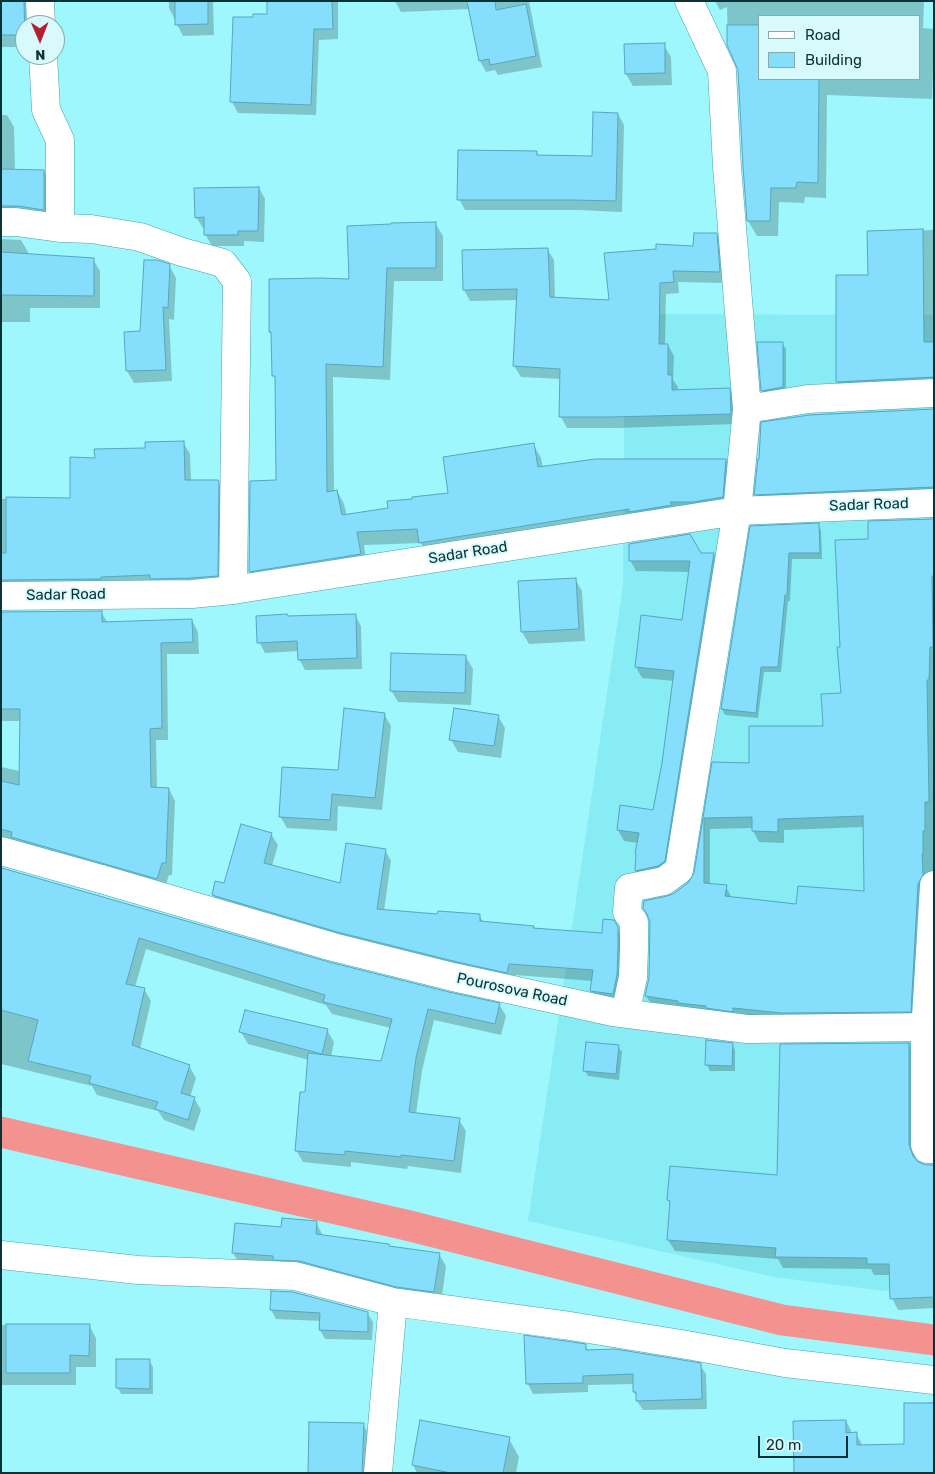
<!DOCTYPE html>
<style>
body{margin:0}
#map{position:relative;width:935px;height:1474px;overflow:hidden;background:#9ef7fd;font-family:Rubik,sans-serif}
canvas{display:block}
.frame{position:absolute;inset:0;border:2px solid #0b3335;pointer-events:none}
.legend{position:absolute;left:758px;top:15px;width:162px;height:65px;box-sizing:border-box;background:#d9fafc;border:1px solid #87aaac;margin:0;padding:6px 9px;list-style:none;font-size:15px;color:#0b3335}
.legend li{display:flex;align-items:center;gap:10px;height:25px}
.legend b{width:25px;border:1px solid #87aaac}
.north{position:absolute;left:15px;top:15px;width:50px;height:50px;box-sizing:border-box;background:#d9fafc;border:1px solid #87aaac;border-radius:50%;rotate:179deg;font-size:14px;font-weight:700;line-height:20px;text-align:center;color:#0b3335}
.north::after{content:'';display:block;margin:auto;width:18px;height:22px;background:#b42232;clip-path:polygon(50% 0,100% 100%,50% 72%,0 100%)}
.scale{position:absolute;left:758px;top:1436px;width:90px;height:22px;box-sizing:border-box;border:2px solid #0b3335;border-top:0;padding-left:6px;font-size:15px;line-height:18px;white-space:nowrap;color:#0b3335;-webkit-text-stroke:4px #d9fafc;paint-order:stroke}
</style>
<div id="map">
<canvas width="935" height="1474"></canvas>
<div class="frame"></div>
<ul class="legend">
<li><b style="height:6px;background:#fff"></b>Road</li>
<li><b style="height:14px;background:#85defc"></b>Building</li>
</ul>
<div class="north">N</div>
<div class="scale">20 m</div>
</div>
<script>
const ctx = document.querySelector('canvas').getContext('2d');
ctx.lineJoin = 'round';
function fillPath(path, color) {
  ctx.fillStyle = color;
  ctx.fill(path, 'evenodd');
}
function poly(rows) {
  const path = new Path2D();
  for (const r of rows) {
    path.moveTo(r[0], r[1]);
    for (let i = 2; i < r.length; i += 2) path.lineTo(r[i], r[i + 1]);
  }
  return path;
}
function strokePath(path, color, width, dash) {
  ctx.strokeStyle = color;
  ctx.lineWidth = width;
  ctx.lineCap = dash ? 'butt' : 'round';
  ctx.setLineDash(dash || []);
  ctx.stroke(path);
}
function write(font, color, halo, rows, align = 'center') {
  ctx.font = font + ' Rubik,sans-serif';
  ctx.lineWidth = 4;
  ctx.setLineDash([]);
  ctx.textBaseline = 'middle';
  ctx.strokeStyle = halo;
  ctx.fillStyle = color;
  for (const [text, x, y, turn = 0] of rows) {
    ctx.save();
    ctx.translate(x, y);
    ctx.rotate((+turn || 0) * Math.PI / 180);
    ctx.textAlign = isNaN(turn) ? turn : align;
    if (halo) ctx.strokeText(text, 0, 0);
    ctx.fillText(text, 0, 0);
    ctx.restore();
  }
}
fillPath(poly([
 [625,314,934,315,934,1297,774,1277,528,1221,623,586]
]), '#87ecf3');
fillPath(poly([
 [1,1,32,1,32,25,25,25,25,47,1,47],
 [169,1,213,1,214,35,183,36,169,8],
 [268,1,338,1,338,39,319,40,316,115,238,113,232,102,255,18,268,15],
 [395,1,529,1,542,67,498,75,495,70,486,72,480,61,470,9,401,12],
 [715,1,924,1,923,28,934,29,934,69,933,69,932,99,827,95,826,198,805,197,804,203,779,202,778,236,757,236,748,221,739,70,728,44,727,7,720,10],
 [759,16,919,16,919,79,759,79],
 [664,45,671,57,672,85,633,86,626,74],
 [618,114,624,125,622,212,578,210,465,210,459,199,536,152,539,156,593,157],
 [1,115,7,115,14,127,15,171,44,171,51,184,51,222,1,220],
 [259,188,265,199,264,242,244,241,244,246,212,246,205,234,205,228,203,228,196,217],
 [435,223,443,236,443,281,394,281,390,380,333,377,334,492,337,491,344,504,347,516,389,509,450,494,533,444,541,458,543,468,726,460,733,473,730,511,428,555,421,543,364,545,367,567,258,585,250,571,277,481,276,380,273,375,272,335,270,332,270,280,350,280],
 [934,230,934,389,844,393,837,382,869,276,868,232],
 [716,234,722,245,725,283,678,282,679,293,666,294,665,345,668,345,674,356,673,380,678,387,677,391,729,389,735,400,736,424,618,428,567,428,561,417,561,379,521,377,514,366,517,300,470,301,464,290,547,249,554,260,555,299,610,301],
 [1,239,21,240,28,252,28,255,93,259,100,271,100,308,30,308,30,322,1,322],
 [169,265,176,278,174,320,169,319,172,381,134,383,127,371,141,332],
 [782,343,786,349,786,393,766,396,762,390],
 [934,410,934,499,762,506,756,494],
 [183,442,190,454,191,481,217,481,225,494,224,587,1,594,1,499,71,500,96,459],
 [934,520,934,882,916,1023,714,1019,653,1007,646,996,674,895,689,883,695,874,713,764,750,764,824,728,842,695,841,648,869,540],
 [864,827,865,893,797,906,732,898,726,887,710,885,710,829,753,828,753,831,759,842,784,843,784,830],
 [818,525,821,530,822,559,792,559,790,601,788,601,781,672,764,672,758,718,725,715,722,709,751,527],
 [701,554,714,554,720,565,670,872,642,881,636,871,638,843,624,841,618,830,654,811,663,764,674,681,642,678,636,667,684,622,690,572,636,571,630,560],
 [575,579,582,591,585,641,529,644,522,632],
 [101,612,108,623,192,620,198,632,199,654,167,654,168,740,156,740,157,788,169,789,175,801,172,875,169,875,164,890,1,849,1,767,20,771,21,721,1,721,1,613],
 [355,615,361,626,362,669,305,670,299,659,299,651,265,653,259,642],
 [466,657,473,669,471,705,398,702,391,690],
 [384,714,391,726,382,810,338,806,337,831,287,828,280,816,339,771],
 [498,716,505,728,501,758,458,752,451,740],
 [271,834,278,845,272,866,341,885,385,850,391,861,384,911,438,915,479,915,484,923,533,927,534,929,603,935,613,921,624,940,620,1005,598,1002,592,991,593,981,515,975,513,984,220,907,213,895,225,884],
 [1,869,328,963,499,1004,506,1016,501,1035,434,1020,422,1071,416,1114,459,1120,466,1131,461,1173,408,1166,407,1169,351,1162,351,1167,303,1162,296,1150,306,1094,309,1060,248,1044,241,1032,327,1030,334,1042,331,1057,382,1063,391,1028,332,1014,326,1005,146,949,135,987,144,989,151,1001,140,1049,189,1066,196,1078,190,1097,194,1098,201,1110,194,1131,164,1120,158,1111,97,1095,92,1086,1,1064],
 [732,1044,735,1050,735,1071,710,1071,707,1065],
 [909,1044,915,1055,915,1157,918,1163,926,1166,934,1165,934,1308,898,1310,892,1298,891,1275,874,1275,871,1269,783,1268,778,1259,675,1251,668,1240,671,1204,669,1200,778,1176],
 [618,1047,622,1052,619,1080,588,1076,585,1071],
 [316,1222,323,1236,388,1245,390,1247,439,1254,446,1266,441,1304,240,1265,233,1253,282,1229],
 [271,1310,367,1313,373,1322,372,1340,325,1339,320,1330,321,1321,276,1319],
 [1,1325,89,1325,96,1338,96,1367,76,1367,76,1385,1,1385],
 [585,1346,589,1351,700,1365,706,1374,707,1409,643,1410,637,1401,637,1397,634,1392,634,1384,588,1385,588,1392,533,1394,528,1384],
 [118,1360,149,1361,153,1367,153,1394,121,1394,118,1388],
 [929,1402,934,1402,934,1473,796,1473,846,1421,851,1430,851,1434,856,1434,861,1442,862,1446,906,1446],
 [363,1424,371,1439,370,1473,309,1473],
 [509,1439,519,1457,516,1473,417,1473,413,1465]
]), '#0003');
strokePath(poly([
 [1,1132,406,1225,782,1320,934,1340]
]), '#f49290', 31);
const building = poly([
 [1,1,24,1,25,35,1,35,1,1],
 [175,1,208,1,208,24,175,25,175,1],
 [267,1,332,1,333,29,314,29,311,105,230,102,233,17,253,17,253,14,267,14,267,1],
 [467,1,495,1,496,10,526,4,536,56,490,65,489,59,479,61,467,1],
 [727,25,759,25,759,79,819,79,818,183,797,182,796,188,771,188,770,221,747,221,743,166,738,70,727,45,727,25],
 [665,43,665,73,625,74,624,44,665,43],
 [593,112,618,113,616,201,571,200,457,200,458,150,537,151,537,155,592,156,593,112],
 [1,169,44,170,44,210,18,206,1,206,1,169],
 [259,187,258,231,238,231,238,235,204,235,204,217,195,218,194,188,259,187],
 [436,222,436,268,387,268,383,367,326,364,327,492,337,490,342,515,388,508,387,501,412,499,412,497,448,493,443,457,534,443,538,467,595,459,726,459,723,497,693,502,670,502,672,505,629,512,629,509,419,543,417,529,357,532,361,554,249,572,250,481,276,480,275,376,272,376,271,332,269,332,269,279,321,278,349,279,347,226,391,224,391,223,436,222],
 [923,229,924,342,934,342,934,377,836,382,836,275,868,275,867,231,923,229],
 [694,233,717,233,720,272,673,271,674,282,660,283,659,344,668,344,668,375,672,375,672,390,730,388,731,414,611,417,559,417,560,369,513,366,517,289,463,290,462,250,548,248,550,297,609,300,604,253,656,249,656,244,693,246,694,233],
 [1,252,94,258,94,296,1,295,1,252],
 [144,260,157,260,170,264,168,308,163,307,166,370,126,371,124,332,140,331,144,260],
 [757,342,783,342,783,387,761,391,757,342],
 [934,409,934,487,754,495,758,459,759,459,761,422,810,415,934,409],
 [184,441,185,480,218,480,219,481,218,576,191,578,150,579,150,575,101,577,101,579,1,580,1,553,6,553,6,497,70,498,70,457,95,458,94,449,145,448,145,442,184,441],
 [934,519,934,576,932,576,933,647,930,647,929,680,927,680,929,802,925,802,925,831,923,831,923,854,922,854,923,875,918,884,911,1012,781,1013,733,1008,733,1012,706,1008,706,1006,678,1003,678,1001,645,996,649,978,650,922,647,914,643,908,644,901,667,896,673,894,688,883,694,873,712,762,749,763,749,726,823,726,821,694,841,693,837,647,840,647,835,540,868,539,868,521,934,519],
 [863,816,864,891,798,886,796,904,725,896,727,885,704,883,704,818,752,817,752,831,778,832,778,819,863,816],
 [819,523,820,553,789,553,787,595,785,595,778,667,761,667,756,713,721,709,750,526,819,523],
 [690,534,701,553,714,553,665,861,658,866,635,871,636,853,635,853,639,833,617,830,620,805,653,810,662,763,674,671,635,667,641,615,682,620,690,561,629,561,629,544,690,534],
 [576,578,579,629,521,632,518,581,576,578],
 [102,611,102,622,192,619,193,642,161,643,162,728,150,729,151,787,169,788,166,863,162,863,157,879,11,837,12,832,1,829,1,781,19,785,20,709,1,709,1,612,102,611],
 [287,614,288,616,356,614,357,658,298,660,297,641,257,643,256,616,287,614],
 [391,653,466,655,465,693,390,691,391,653],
 [344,708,385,713,375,798,332,794,330,820,279,817,282,767,338,770,344,708],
 [454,708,499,715,494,746,449,740,454,708],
 [241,824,272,833,264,863,340,883,346,843,386,849,377,909,437,914,438,911,480,914,480,921,534,926,533,928,602,933,603,919,614,920,618,927,618,948,617,975,613,994,590,991,593,970,509,964,507,973,457,962,337,932,212,895,215,881,224,883,241,824],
 [2,868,329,962,449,992,500,1003,495,1024,428,1009,416,1058,409,1112,460,1118,454,1161,401,1155,401,1157,345,1151,345,1155,295,1151,300,1092,305,1092,308,1053,381,1061,392,1019,323,1002,325,995,139,938,126,984,145,988,132,1045,190,1065,181,1093,195,1097,188,1120,155,1109,158,1102,89,1083,91,1076,28,1061,38,1020,1,1010,1,872,2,868],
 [245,1010,328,1029,322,1054,239,1032,245,1010],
 [706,1040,733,1043,732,1066,705,1065,706,1040],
 [586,1042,619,1045,616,1074,583,1071,586,1042],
 [909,1043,909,1145,913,1156,918,1162,926,1165,934,1165,934,1297,890,1299,889,1264,867,1264,867,1258,775,1257,776,1248,667,1240,670,1201,667,1200,670,1166,777,1175,780,1044,909,1043],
 [282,1218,317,1221,316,1234,389,1244,389,1246,440,1253,434,1292,396,1287,299,1261,273,1260,273,1256,232,1253,235,1223,281,1227,282,1218],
 [271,1291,293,1292,368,1312,368,1332,319,1330,320,1313,270,1310,271,1291],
 [6,1324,90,1324,89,1356,70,1355,70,1373,6,1373,6,1324],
 [524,1335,586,1344,586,1350,615,1349,701,1363,702,1399,636,1401,636,1392,633,1392,633,1374,583,1376,583,1383,526,1384,524,1335],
 [116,1359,150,1359,150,1389,116,1388,116,1359],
 [904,1403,934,1403,934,1473,794,1473,793,1421,846,1420,846,1433,857,1432,857,1445,904,1444,904,1403],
 [420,1420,510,1437,503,1473,451,1473,412,1465,420,1420],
 [309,1422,364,1423,362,1473,308,1473,309,1422]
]);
fillPath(building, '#85defc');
strokePath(building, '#57a5bf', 1);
const street = poly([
 [40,1,41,25],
 [43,55,46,110,60,140,60,228],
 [1,222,16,222,60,228,91,229,140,237,182,252,223,263,237,281,233,590],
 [747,409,808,399,934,393],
 [1,851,101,879],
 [934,885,925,1033,925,1145,927,1149,934,1149],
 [624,1013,626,1010,633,977,634,948,634,922,627,912,629,888,664,881,679,870,737,511,747,409,727,167,722,71,689,1],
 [1,1255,138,1270,295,1276,393,1302,564,1325,687,1345,785,1363,934,1380],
 [378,1473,393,1302]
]);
const secondary = poly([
 [1,596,192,594,233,590,737,511,934,503],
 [101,879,333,947,453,977,613,1012,747,1029,934,1027]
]);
strokePath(street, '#48a1a8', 29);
strokePath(secondary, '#48a1a8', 29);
strokePath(street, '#fff', 28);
strokePath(secondary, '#fff', 28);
write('15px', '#0b3335', '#d9fafc', [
 ["Sadar Road",869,505,-2],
 ["Sadar Road",468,553,-9],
 ["Sadar Road",66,595,-1],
 ["Pourosova Road",512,990,12]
]);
</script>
